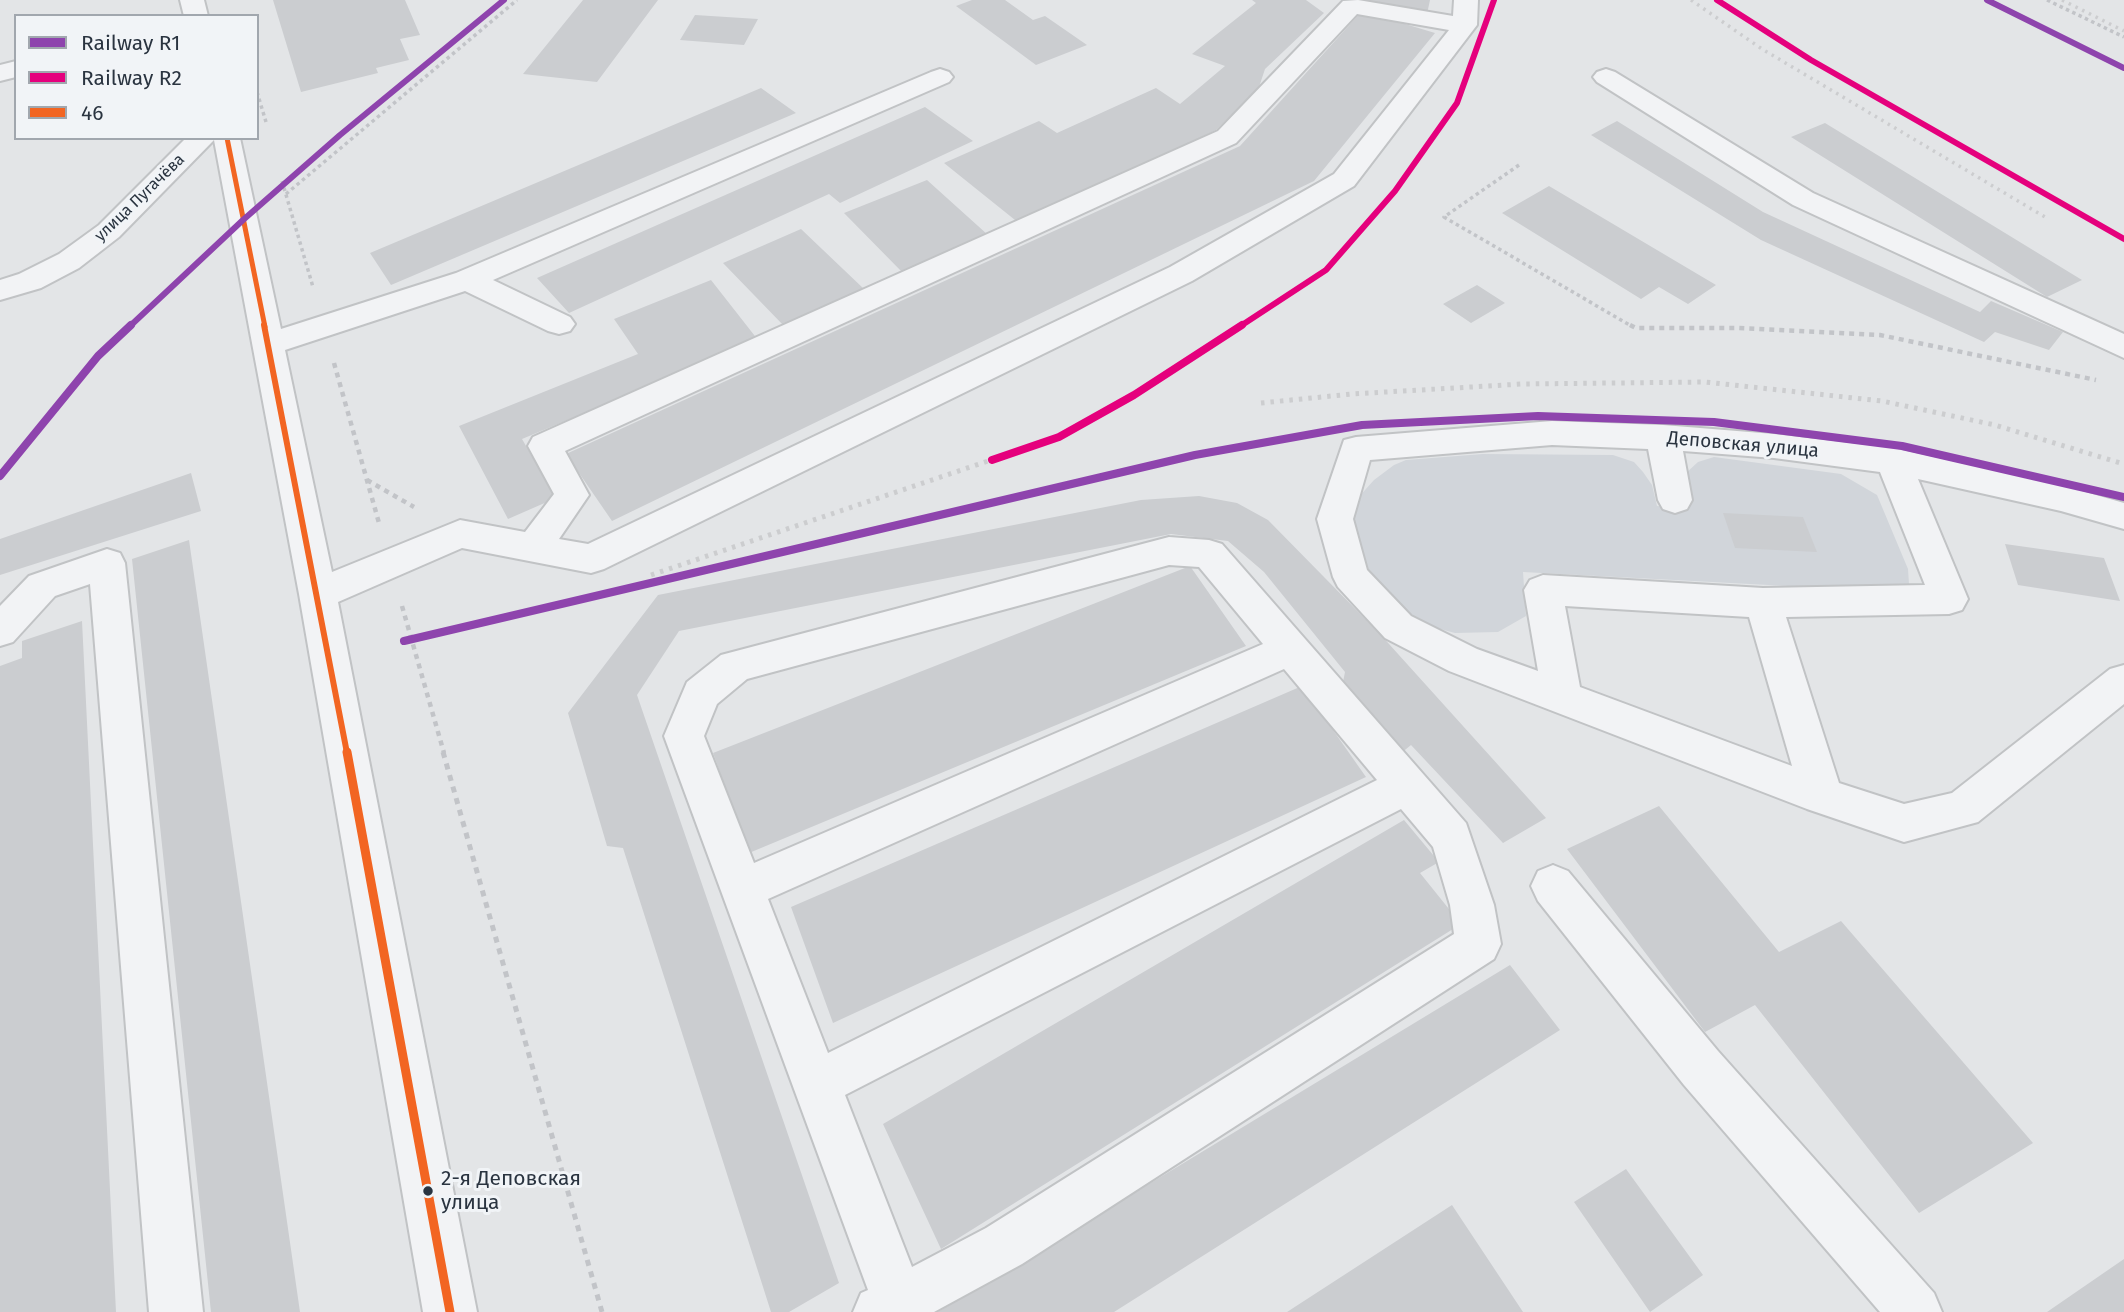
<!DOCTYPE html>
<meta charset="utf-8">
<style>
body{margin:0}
#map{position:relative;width:2124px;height:1312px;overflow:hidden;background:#e3e5e7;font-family:"Fira Sans",sans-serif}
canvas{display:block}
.legend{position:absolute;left:14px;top:14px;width:245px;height:126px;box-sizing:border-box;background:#f1f4f7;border:2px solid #a1a7ae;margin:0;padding:9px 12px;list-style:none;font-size:21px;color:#2a3440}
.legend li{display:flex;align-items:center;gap:14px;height:35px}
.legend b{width:35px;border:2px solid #a1a7ae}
</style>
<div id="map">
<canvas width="2124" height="1312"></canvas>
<ul class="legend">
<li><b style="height:9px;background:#8e44ad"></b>Railway R1</li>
<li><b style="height:9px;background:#e5007d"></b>Railway R2</li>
<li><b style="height:9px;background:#f26522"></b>46</li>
</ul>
</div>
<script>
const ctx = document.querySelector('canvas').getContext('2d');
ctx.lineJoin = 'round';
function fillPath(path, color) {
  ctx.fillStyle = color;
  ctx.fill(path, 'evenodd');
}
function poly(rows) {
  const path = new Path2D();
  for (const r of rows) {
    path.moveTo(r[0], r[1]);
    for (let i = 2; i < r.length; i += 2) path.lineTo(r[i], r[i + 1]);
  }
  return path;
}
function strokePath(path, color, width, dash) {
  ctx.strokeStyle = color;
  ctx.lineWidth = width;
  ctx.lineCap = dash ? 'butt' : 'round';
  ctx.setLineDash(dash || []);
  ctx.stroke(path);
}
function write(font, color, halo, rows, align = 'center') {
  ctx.font = font + ' "Fira Sans",sans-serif';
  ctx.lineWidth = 6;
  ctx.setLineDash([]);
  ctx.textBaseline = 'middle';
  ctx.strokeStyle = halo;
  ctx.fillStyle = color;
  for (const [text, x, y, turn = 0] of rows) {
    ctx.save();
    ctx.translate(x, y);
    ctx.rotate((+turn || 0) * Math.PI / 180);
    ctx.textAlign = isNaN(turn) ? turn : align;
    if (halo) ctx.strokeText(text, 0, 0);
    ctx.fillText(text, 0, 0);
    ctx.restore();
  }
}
fillPath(poly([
 [1483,454,1613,455,1634,462,1643,472,1652,485,1657,506,1687,508,1682,487,1686,473,1698,462,1714,457,1841,474,1877,495,1908,569,1909,584,1900,591,1882,591,1523,572,1526,616,1498,632,1455,633,1429,626,1411,616,1362,565,1352,521,1356,500,1374,480,1394,465,1406,460]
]), '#d1d5da');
fillPath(poly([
 [273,0,405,0,420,35,400,39,409,60,376,68,378,73,301,92],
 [583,0,658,0,597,82,523,74],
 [972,0,1005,0,1033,20,1045,16,1087,45,1036,65,956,6],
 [1252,0,1306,0,1324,13,1265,69,1259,87,1216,130,1020,224,944,163,1039,121,1057,133,1156,88,1180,104,1225,66,1192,54,1256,3],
 [1354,0,1430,0,1427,14,1353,4],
 [1362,11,1435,33,1314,181,612,521,566,454,1240,146],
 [695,15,758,19,744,45,680,40],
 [761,88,796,113,391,285,370,253],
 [925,107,973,141,840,203,829,194,569,313,537,278],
 [1617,121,1763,212,1980,312,1991,301,2063,332,2049,350,1995,332,1984,342,1761,240,1591,135],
 [1825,123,2082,280,2047,297,1791,137],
 [927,180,988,235,902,272,844,213],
 [1549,186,1716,285,1688,304,1659,287,1641,299,1502,213],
 [801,229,864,289,784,326,723,263],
 [711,280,758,340,522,439,556,498,508,519,459,426,638,354,614,319],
 [1477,285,1505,303,1471,323,1443,304],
 [191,473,201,511,0,575,0,539],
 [1199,496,1237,503,1268,520,1380,634,1546,818,1503,843,1411,745,1400,754,1342,687,1345,672,1264,572,1228,541,1171,534,679,631,637,695,839,1283,789,1312,771,1312,623,848,607,846,568,713,658,595,1141,500],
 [1723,513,1803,517,1817,552,1735,548],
 [189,540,300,1312,211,1312,132,559],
 [2005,544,2104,558,2120,601,2018,585],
 [1190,566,1246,646,749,853,713,753],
 [82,621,116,1312,0,1312,0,666,22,658,22,641],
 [1302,686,1366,777,833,1023,791,907],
 [1659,806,1779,952,1841,921,2033,1143,1919,1213,1755,1005,1705,1032,1567,849],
 [1404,820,1439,862,1420,873,1461,924,941,1249,883,1124],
 [1510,965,1560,1030,1114,1312,938,1312],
 [1626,1169,1703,1275,1650,1312,1574,1202],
 [1452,1205,1523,1312,1287,1312],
 [2124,1259,2124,1312,2047,1312]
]), '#cbcdd0');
const minor = poly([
 [180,0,204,0,208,16,184,16,180,0],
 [1358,0,1453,16,1454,0,1478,0,1477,25,1354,186,1192,281,604,569,591,573,462,548,338,602,477,1312,423,1312,299,594,214,140,119,237,79,268,41,288,0,300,0,280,19,274,59,254,99,225,186,138,240,138,281,329,456,273,931,72,940,69,949,72,953,77,949,82,493,280,570,317,575,324,570,331,559,334,548,331,465,291,285,350,332,572,460,520,525,532,554,494,528,446,533,437,1218,131,1343,1,1358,0],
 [1357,14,1449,30,1334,174,1170,267,588,544,559,539,589,495,565,451,1236,143,1357,14],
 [16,61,16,77,0,81,0,65,16,61],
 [1606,69,1615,72,1813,193,2124,334,2124,358,1793,205,1597,82,1593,77,1597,72,1606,69],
 [1552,421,1663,425,1774,434,1893,448,2061,485,2124,503,2124,529,2061,511,1918,479,1968,599,1962,610,1949,614,1786,617,1839,783,1904,804,1952,793,2110,669,2124,665,2124,704,1978,822,1904,842,1807,809,1449,671,1385,638,1338,587,1333,577,1317,519,1344,440,1356,437,1552,421],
 [1552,445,1648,449,1658,500,1663,509,1675,513,1687,509,1692,500,1683,451,1774,458,1880,472,1925,585,1763,588,1543,575,1530,580,1524,590,1538,671,1477,649,1411,616,1367,570,1353,519,1370,460,1552,445],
 [1565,606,1749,617,1792,766,1580,687,1565,606],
 [1169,537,1209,540,1222,544,1466,823,1494,905,1501,944,1494,959,1022,1264,934,1312,853,1312,861,1293,868,1290,664,736,687,682,721,655,1169,537],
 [1169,565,1199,567,1263,644,754,863,704,736,717,704,747,679,1169,565],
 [1284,669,1377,780,828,1053,768,899,1284,669],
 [1401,809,1433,847,1450,905,1454,934,986,1228,912,1267,845,1095,1401,809],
 [107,549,120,553,125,563,203,1312,149,1312,90,584,55,596,13,642,0,646,0,606,29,576,107,549],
 [1553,865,1568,871,1718,1051,1934,1293,1942,1312,1880,1312,1684,1085,1538,901,1531,886,1538,871,1553,865]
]);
strokePath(minor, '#c1c3c5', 4);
strokePath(poly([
 [2047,0,2124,37],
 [257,92,266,122],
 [1519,165,1444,217,1633,327],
 [282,181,313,287],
 [286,194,517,0]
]), '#c2c4c8', 3.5, [3.5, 3.5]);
strokePath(poly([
 [1630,325,1636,328,1737,328,1880,335,2096,380],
 [334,363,379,523],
 [367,480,414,507],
 [402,606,444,753]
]), '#c2c4c8', 4.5, [5, 5]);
strokePath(poly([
 [443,752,602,1312]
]), '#c2c4c8', 5, [6, 6]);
fillPath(minor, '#f2f3f5');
strokePath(poly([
 [1691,0,1762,49,2045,217],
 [1717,0,1811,60,2124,239],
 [2062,0,2124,31],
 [129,327,243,220,340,135,504,0],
 [1239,327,1326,270,1395,191,1457,103,1494,0]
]), '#cccdcf', 3.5, [2.5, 5]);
strokePath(poly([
 [1261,403,1352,394,1522,384,1705,382,1882,401,1995,425,2124,464],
 [0,476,98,356,131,325],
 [651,575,1059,437,1134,395,1242,325],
 [404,641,1195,455,1362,425,1538,416,1714,422,1902,446,2124,497]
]), '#cccdcf', 5, [3.5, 6]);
strokePath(poly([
 [227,138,265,327]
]), '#f26522', 5);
strokePath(poly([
 [264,325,347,753]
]), '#f26522', 6);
strokePath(poly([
 [347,752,450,1312]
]), '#f26522', 9);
strokePath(poly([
 [1987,0,2124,68],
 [129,327,243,220,340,135,504,0]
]), '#8e44ad', 6);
strokePath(poly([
 [0,476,98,356,131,325],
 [404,641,1195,455,1362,425,1538,416,1714,422,1902,446,2124,497]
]), '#8e44ad', 8);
strokePath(poly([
 [1717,0,1811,60,2124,239],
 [1239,327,1326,270,1395,191,1457,103,1494,0]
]), '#e5007d', 6);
strokePath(poly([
 [992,460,1059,437,1134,395,1242,325]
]), '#e5007d', 8);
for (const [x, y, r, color] of [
 [428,1191,6,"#2a3440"]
]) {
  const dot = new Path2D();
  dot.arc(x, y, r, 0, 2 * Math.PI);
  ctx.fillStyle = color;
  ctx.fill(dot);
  strokePath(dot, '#f1f4f7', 2.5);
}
write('16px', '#2a3440', '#f1f4f7', [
 ["улица Пугачёва",140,198,-44]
]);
write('19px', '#2a3440', '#f1f4f7', [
 ["Деповская улица",1743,445,5]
]);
write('21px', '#2a3440', '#f1f4f7', [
 ["2-я Деповская",441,1179],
 ["улица",441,1203]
], 'left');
</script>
